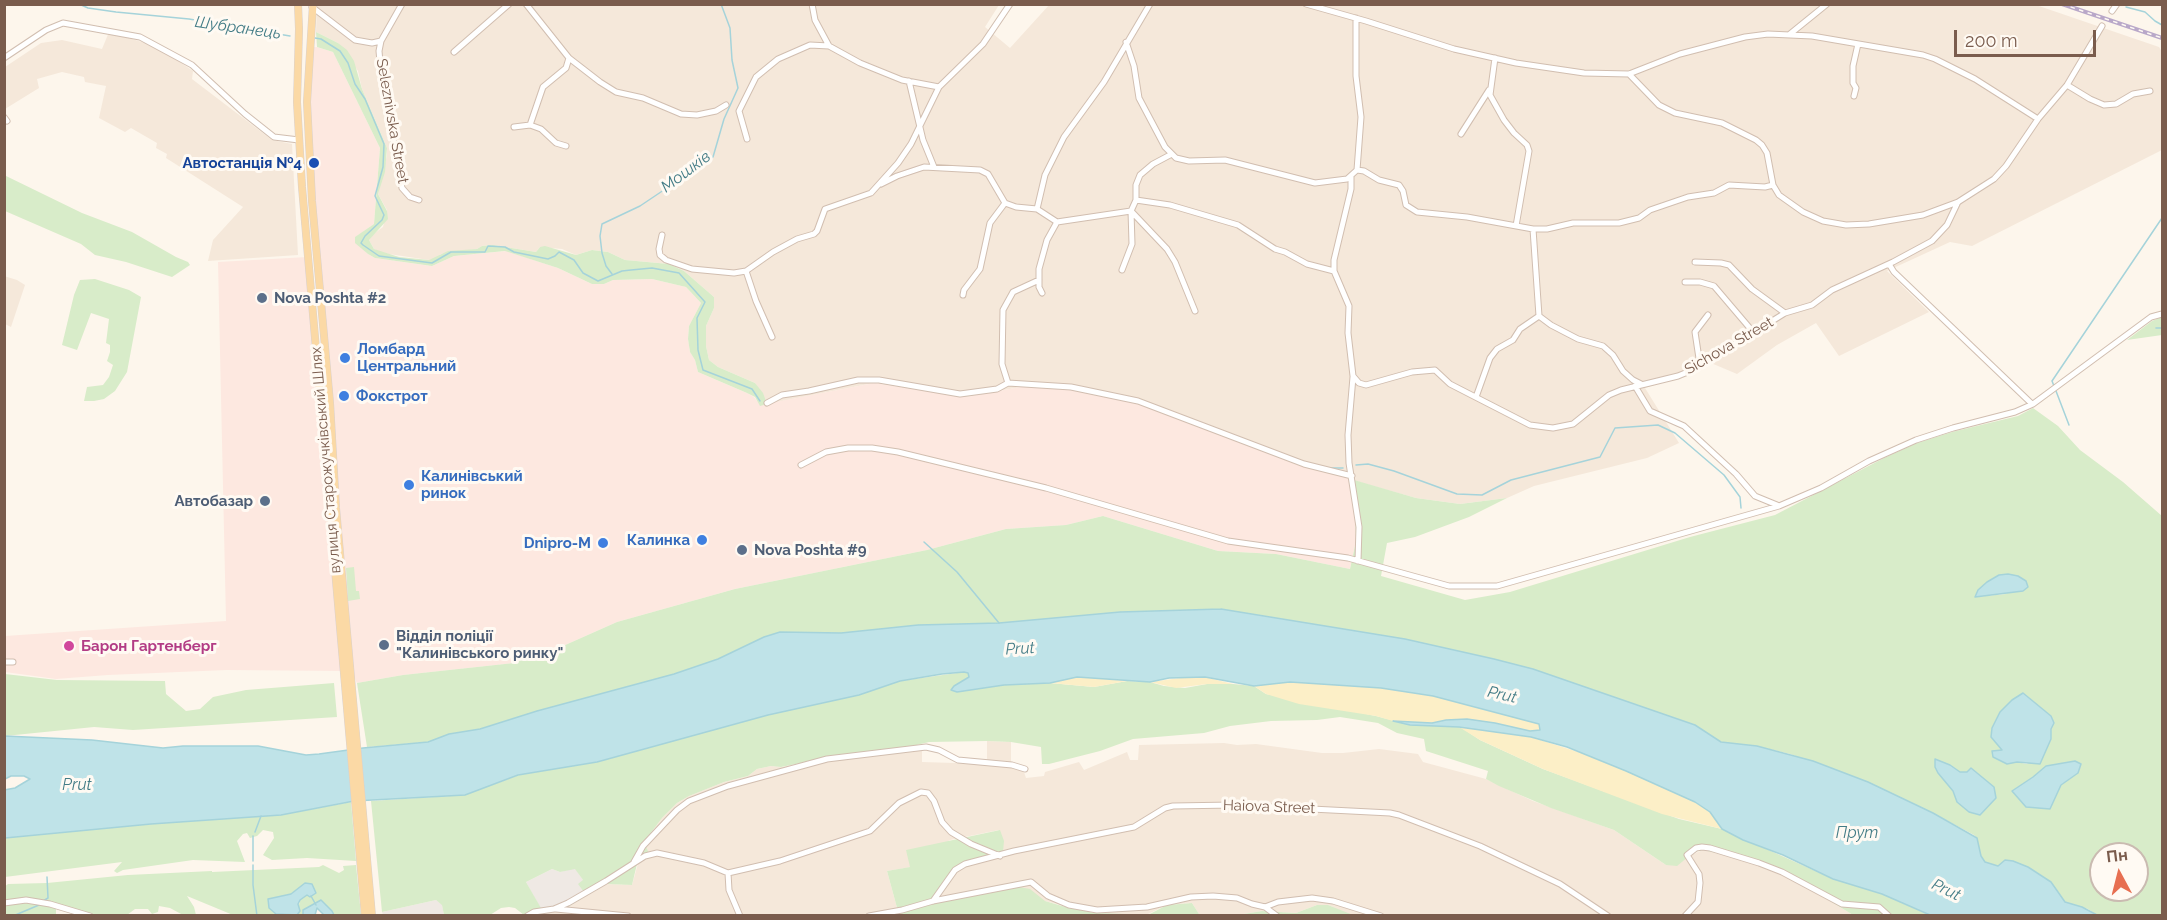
<!DOCTYPE html>
<meta charset="utf-8">
<style>
body{margin:0}
#map{position:relative;width:2167px;height:920px;overflow:hidden;background:#fdf6ec;font-family:Raleway,sans-serif}
canvas{display:block}
.frame{position:absolute;inset:0;border:6px solid #7a5c4d;pointer-events:none}
.north{position:absolute;left:2089px;top:842px;width:60px;height:60px;box-sizing:border-box;background:#fffaf3;border:2px solid #cabbb1;border-radius:50%;rotate:353deg;font-size:16px;font-weight:700;line-height:24px;text-align:center;color:#7a5c4d}
.north::after{content:'';display:block;margin:auto;width:21px;height:27px;background:#e76f51;clip-path:polygon(50% 0,100% 100%,50% 72%,0 100%)}
.scale{position:absolute;left:1954px;top:30px;width:142px;height:27px;box-sizing:border-box;border:3px solid #7a5c4d;border-top:0;padding-left:8px;font-size:18px;line-height:21px;white-space:nowrap;color:#7a5c4d;-webkit-text-stroke:4px #fffaf3;paint-order:stroke}
</style>
<div id="map">
<canvas width="2167" height="920"></canvas>
<div class="frame"></div>
<div class="north">Пн</div>
<div class="scale">200 m</div>
</div>
<script>
const ctx = document.querySelector('canvas').getContext('2d');
ctx.lineJoin = 'round';
function fillPath(path, color) {
  ctx.fillStyle = color;
  ctx.fill(path, 'evenodd');
}
function poly(rows) {
  const path = new Path2D();
  for (const r of rows) {
    path.moveTo(r[0], r[1]);
    for (let i = 2; i < r.length; i += 2) path.lineTo(r[i], r[i + 1]);
  }
  return path;
}
function strokePath(path, color, width, dash) {
  ctx.strokeStyle = color;
  ctx.lineWidth = width;
  ctx.lineCap = dash ? 'butt' : 'round';
  ctx.setLineDash(dash || []);
  ctx.stroke(path);
}
function write(font, color, halo, rows, align = 'center') {
  ctx.font = font + ' Raleway,sans-serif';
  ctx.lineWidth = 6;
  ctx.setLineDash([]);
  ctx.textBaseline = 'middle';
  ctx.strokeStyle = halo;
  ctx.fillStyle = color;
  for (const [text, x, y, turn = 0] of rows) {
    ctx.save();
    ctx.translate(x, y);
    ctx.rotate((+turn || 0) * Math.PI / 180);
    ctx.textAlign = isNaN(turn) ? turn : align;
    if (halo) ctx.strokeText(text, 0, 0);
    ctx.fillText(text, 0, 0);
    ctx.restore();
  }
}
fillPath(poly([
 [317,4,999,5,985,27,1010,48,1050,4,2036,5,2159,47,2162,52,2162,150,1972,246,1950,242,1887,271,1929,312,1839,356,1816,323,1777,345,1737,374,1711,363,1677,378,1645,388,1679,443,1647,458,1534,486,1507,498,1460,504,1416,498,1298,465,1195,424,1026,386,966,397,874,383,767,404,755,383,718,367,709,360,706,346,706,326,714,308,714,297,684,271,669,264,625,260,608,252,592,250,576,255,562,249,540,247,536,252,493,245,482,246,477,249,441,254,436,259,429,260,382,253,374,249,369,240,372,235,383,227,387,210,378,194,387,155,387,148,362,89,358,71,338,43,316,32],
 [109,32,145,43,168,54,193,71,192,79,272,140,292,144,298,255,208,261,213,240,243,207,166,158,167,154,156,148,157,143,131,128,125,132,99,118,106,86,85,82,84,77,62,72,37,79,39,88,5,109,5,67,41,43,62,40,102,49],
 [4,276,17,280,25,285,11,327,5,324],
 [987,741,1011,742,1011,767,1023,769,1026,778,1044,776,1045,772,1079,762,1084,770,1127,752,1130,760,1138,760,1139,745,1224,743,1237,745,1256,744,1322,753,1343,753,1379,749,1418,754,1423,762,1486,779,1533,801,1614,830,1666,865,1703,850,1741,859,1760,864,1799,882,1853,915,1353,916,1328,905,1317,905,1296,913,1262,911,1238,915,1199,914,1192,903,1167,905,1146,915,1130,916,1088,912,1045,901,936,903,953,868,963,862,982,857,999,830,950,840,911,867,887,871,899,915,535,916,539,913,561,911,606,884,632,885,644,842,662,818,677,803,689,796,724,782,748,776,757,769,771,766,782,767,862,752,905,748,906,751,922,750,922,762,987,764]
]), '#f5e8da');
fillPath(poly([
 [317,47,333,52,380,148,374,224,356,237,368,254,375,258,432,266,454,256,506,251,558,268,592,284,604,284,613,280,652,279,686,287,701,303,689,326,688,339,690,352,695,360,698,372,747,393,754,397,760,405,874,383,966,397,1026,386,1078,390,1131,401,1298,465,1354,480,1356,541,1350,569,1276,554,1218,551,1103,516,1066,525,1006,529,927,550,735,589,617,622,563,646,530,655,514,663,403,675,357,683,351,671,328,430,322,306,316,266,307,48],
 [307,257,343,671,227,670,108,675,56,679,5,672,5,636,226,621,218,262]
]), '#fde8e0');
fillPath(poly([
 [575,868,583,880,584,892,564,904,541,909,526,882,552,869,560,872],
 [436,900,442,904,444,915,383,915,382,912]
]), '#efe9e4');
fillPath(poly([
 [316,32,338,43,347,50,354,61,362,89,387,148,385,172,378,194,387,211,388,219,369,240,374,249,399,257,429,260,448,251,477,249,482,246,493,245,536,252,540,247,545,246,576,255,592,250,608,252,625,260,669,264,684,271,714,297,714,308,706,326,706,346,709,360,718,367,755,383,763,393,767,404,760,406,755,397,747,393,698,372,695,360,690,352,688,339,689,326,701,303,686,287,652,279,613,280,604,284,592,284,558,268,505,251,454,256,432,266,375,258,368,254,355,243,355,237,374,224,380,148,333,52,317,47],
 [4,175,82,213,132,232,176,257,188,262,190,265,172,277,126,262,95,255,81,244,5,211],
 [95,279,129,290,141,297,127,372,115,391,104,399,94,401,84,401,87,387,103,385,109,377,113,365,107,361,110,352,110,345,106,343,109,319,91,313,77,350,62,345,74,295,80,280],
 [2162,317,2162,335,2127,340,2152,321],
 [2033,408,2058,426,2080,450,2123,482,2162,516,2162,915,2097,915,2088,909,2065,902,2045,878,2028,867,2013,861,1998,866,1985,862,1981,856,1977,838,1974,835,1933,813,1868,782,1790,754,1757,746,1721,742,1695,725,1533,669,1405,639,1221,609,1120,612,999,623,918,625,841,633,780,632,764,637,733,653,701,666,626,688,537,711,480,729,449,734,428,742,367,747,357,683,403,675,514,663,530,655,563,646,617,622,735,589,927,550,1006,529,1066,525,1103,516,1218,551,1276,554,1350,569,1356,541,1354,480,1416,498,1460,504,1507,498,1469,517,1415,537,1387,543,1381,576,1465,600,1510,592,1690,537,1775,515,1884,458,1917,443,1952,432,2018,416],
 [2008,574,2018,576,2006,594,1975,597,1987,582,1999,575],
 [2023,694,2051,716,2054,723,2051,729,2051,739,2046,746,2027,764,2017,762,2007,764,1996,750,2003,750,2007,706,2012,700],
 [1950,765,1960,772,1967,772,1971,768,1994,787,1957,802,1953,791,1935,767],
 [2046,766,2078,773,2061,785,2050,809,2012,791,2033,777],
 [2101,854,2137,854,2137,890,2101,890],
 [354,567,356,591,359,591,360,599,348,601,346,568],
 [964,672,968,673,969,677,954,686,957,692,1004,685,1050,683,1094,687,1127,681,1150,682,1164,686,1185,688,1207,684,1233,684,1254,686,1266,694,1376,716,1410,725,1459,726,1480,740,1543,769,1679,819,1722,829,1833,879,1882,894,1929,915,1853,915,1799,882,1777,871,1741,859,1703,850,1694,852,1677,866,1666,865,1614,830,1551,808,1499,786,1486,779,1488,771,1426,751,1424,739,1397,733,1378,723,1340,717,1317,720,1271,721,1230,726,1204,733,1133,739,1100,751,1049,764,1042,764,1041,747,1011,742,987,741,929,742,904,748,830,757,781,767,771,766,757,769,748,776,724,782,689,796,677,803,662,818,644,842,650,856,637,864,632,885,606,884,561,911,539,913,535,915,524,915,515,908,509,907,501,908,490,915,444,915,442,905,436,900,382,912,371,801,465,795,519,775,597,762,768,715,859,695,900,681],
 [552,869,560,872,575,869,583,880,578,884,584,892,564,904,541,908,526,882],
 [5,674,57,680,165,681,166,694,186,711,200,709,213,697,246,690,334,683,337,717,133,730,94,727,5,736],
 [351,802,356,861,307,858,272,860,263,855,274,838,273,832,263,830,257,836,250,838,247,833,243,834,237,841,245,862,193,860,123,870,117,873,114,871,122,862,5,877,4,838,151,824,281,815],
 [1000,830,1004,841,1003,852,963,862,953,868,936,903,1019,887,1030,889,1045,901,1069,908,1095,913,1125,914,1130,915,899,915,887,871,910,867,906,850],
 [323,865,339,873,344,870,343,866,356,865,361,915,334,915,321,900,303,910,303,915,294,915,297,914,300,900,307,895,310,897,316,893,303,886,291,894,272,898,276,914,289,915,233,915,187,896,194,907,196,915,183,915,170,908,159,906,158,912,152,914,148,909,135,909,127,915,96,915,56,905,56,915,5,915,4,887,8,884,47,883,128,875,212,871,212,872,319,867],
 [1192,903,1199,914,1238,915,1262,911,1296,913,1317,905,1328,905,1353,915,1146,916,1167,905]
]), '#d8ecc9');
fillPath(poly([
 [1077,677,1098,677,1127,681,1094,687,1050,683],
 [1188,677,1205,677,1233,684,1207,684,1176,688,1150,682],
 [1290,682,1381,688,1433,696,1539,724,1540,727,1540,730,1530,731,1495,723,1467,719,1446,720,1432,723,1393,721,1376,716,1299,704,1266,694,1254,686],
 [1459,727,1531,737,1597,758,1695,802,1710,812,1722,829,1662,814,1543,769,1480,740]
]), '#fcefc7');
const water = poly([
 [2008,574,2018,576,2026,581,2028,587,2023,591,1975,597,1978,590,1987,582,1999,575,2008,574],
 [1221,609,1405,639,1494,659,1533,669,1695,725,1721,742,1757,746,1813,761,1868,782,1933,813,1977,838,1981,856,1985,862,1998,866,2005,860,2013,861,2028,867,2051,882,2065,902,2082,907,2097,915,1930,915,1882,894,1833,879,1783,855,1743,840,1722,829,1710,812,1695,802,1626,771,1567,747,1531,737,1459,727,1410,725,1393,721,1432,723,1446,720,1467,719,1495,723,1530,731,1540,730,1539,724,1433,696,1381,688,1290,682,1254,686,1205,677,1169,678,1150,682,1077,677,1050,683,1004,685,957,692,951,690,954,686,969,677,968,673,964,672,942,674,900,681,859,695,768,715,597,762,518,775,465,795,354,801,281,815,151,824,5,838,4,790,15,788,30,779,24,776,11,776,5,779,5,736,92,740,163,748,183,746,258,746,306,755,319,754,363,748,428,742,449,734,480,729,537,711,674,674,718,659,764,637,780,632,841,633,918,625,999,623,1120,612,1221,609],
 [2023,693,2051,716,2054,723,2051,729,2051,739,2040,764,2017,762,2007,764,1993,757,1992,751,2002,750,1991,737,1992,728,2000,712,2012,700,2023,693],
 [1935,759,1950,765,1960,772,1967,772,1971,768,1994,787,1996,798,1980,815,1969,812,1957,802,1953,791,1938,773,1935,767,1935,759],
 [2075,761,2081,764,2078,773,2061,785,2050,809,2026,807,2012,791,2033,777,2046,766,2075,761],
 [305,883,312,884,316,893,310,897,307,895,300,900,298,904,300,911,297,915,276,914,269,908,268,899,291,894,305,883],
 [321,900,332,911,334,915,324,915,317,908,315,915,303,915,303,910,321,900]
]);
fillPath(water, '#bfe3e8');
strokePath(water, '#a5d3da', 1.5);
strokePath(poly([
 [79,4,88,8,116,12,189,19,290,36],
 [2126,7,2145,12,2155,21,2162,25],
 [315,38,321,39,340,51,348,63,355,84,365,99,384,144,383,167,375,196,384,215,382,220,365,236,361,243,363,245,379,256,432,263,451,252,485,252,488,246,505,247,514,252,548,259,555,256,559,252,574,260,583,273,598,281,622,271,631,270,652,268,679,273,705,302,697,318,698,350,703,370,752,389,760,401],
 [612,274,606,266,602,253,600,236,602,224,640,206,713,157,724,119,738,88,732,60,730,28,721,4],
 [2156,328,2162,328],
 [2054,386,2052,381,2162,218],
 [2056,391,2069,425],
 [1356,465,1368,464,1394,471,1457,494,1482,495,1511,480,1600,457,1615,428,1658,425,1675,433,1724,475,1740,497,1741,508],
 [1330,468,1343,468],
 [924,542,957,572,999,623],
 [255,832,261,816],
 [253,861,253,836],
 [253,865,253,885,257,916],
 [311,896,316,905],
 [43,901,48,898,47,877],
 [13,916,39,905]
]), '#a5d3da', 1.5);
const minor = poly([
 [526,4,569,58,600,82,616,92,643,98,681,114,697,115,716,111,726,105],
 [812,4,815,20,829,46],
 [1306,4,1366,21,1454,49,1516,63,1584,73,1629,74,1680,54,1745,37,1768,34,1812,36,1923,55,1935,59,1975,79,2038,119],
 [312,7,355,40,372,43,381,41,379,51,381,73,402,188,410,197,419,200],
 [2112,11,2117,4],
 [1356,18,1356,76,1361,117,1357,170],
 [1790,34,1827,4],
 [381,41,402,4],
 [1126,42,1134,66,1139,98,1165,147,1176,158,1189,161,1225,160,1315,183,1347,179,1357,170,1364,171,1379,180,1399,185,1403,191,1406,205,1417,212,1467,217,1533,229,1547,229,1573,223,1619,223,1639,218,1650,210,1688,197,1714,193,1729,185,1765,187,1773,185],
 [454,52,509,4],
 [4,58,46,30,63,23,140,37,192,65,245,114,274,137,299,140],
 [1495,58,1490,95,1504,120,1514,133,1527,145,1529,151,1516,226],
 [1629,74,1659,105,1675,113,1722,123,1756,140,1762,145,1767,153,1773,185,1779,195,1803,212,1823,221,1846,225,1869,224,1923,215,1958,202],
 [909,81,923,140,934,167],
 [2067,85,2090,99,2104,105,2116,104,2133,94,2150,91],
 [1854,96,1856,88,1853,83,1853,66,1858,44],
 [4,117,7,121],
 [514,127,530,125],
 [1461,134,1489,90],
 [747,139,739,111,756,77,778,59,810,45,829,46,860,63,902,80,939,87],
 [566,146,556,143,541,129,530,125,543,87,566,68,569,58],
 [881,184,897,176,924,167,980,170,988,174,1005,203,1016,207,1037,209],
 [1136,200,1136,185,1140,175,1153,164,1170,155],
 [1131,211,1167,249,1175,262,1195,311],
 [1057,222,1037,209,1045,175,1064,137,1104,82,1150,4],
 [1533,229,1539,316],
 [662,235,659,249,660,255,666,260,692,269,734,273,746,271,773,252,797,239,814,234,817,231,825,209,871,193,898,163,911,144,939,87,983,44,1010,4],
 [1695,262,1721,263,1729,265,1752,289,1785,313],
 [1889,264,1894,272,2032,404],
 [1122,270,1132,244,1131,211],
 [746,271,756,301,772,337],
 [1334,271,1334,260,1351,189,1351,177],
 [1685,282,1700,282,1714,286,1754,333],
 [1042,293,1039,287,1039,269,1047,240,1057,222,1131,211,1136,200,1170,205,1238,225,1275,249,1285,252,1307,264,1334,271,1349,306,1348,333,1353,376,1359,383,1366,385,1412,372,1435,370,1450,384,1530,425,1553,428,1573,424,1609,395,1621,390,1678,376,1695,369,1785,313,1812,305,1832,290,1893,262,1932,241,1947,225,1958,202,1994,179,2006,166,2038,119,2067,85,2102,26],
 [963,295,964,290,980,269,990,223,1005,203],
 [1700,365,1695,332,1708,315],
 [1353,377,1348,435,1349,463,1359,527,1358,561],
 [1008,383,1002,364,1003,310,1013,292,1039,280],
 [1635,386,1650,411,1684,426,1736,474,1755,496,1777,505],
 [1476,397,1490,358,1497,349,1513,340,1520,329,1539,316,1551,325,1578,339,1603,346,1613,355,1623,371,1633,380,1641,384],
 [767,403,782,395,809,391,858,380,879,380,960,394,997,389,1008,383,1071,387,1138,401,1304,464,1352,476],
 [801,465,826,452,848,448,872,448,898,452,1046,488,1228,541,1348,558,1449,586,1497,586,1779,506,1821,488,1869,461,1916,440,1953,428,2015,412,2033,404,2151,317,2162,314],
 [4,662,13,662],
 [634,862,643,846,677,810,689,801,728,786,827,759,926,747,939,750,958,760,1012,765,1025,769],
 [728,873,729,890,740,916],
 [933,901,955,870,965,864,1014,851,1134,827,1165,808,1173,806,1233,805,1390,813,1399,815,1480,846,1560,884,1608,916],
 [4,903,26,900,50,904,90,916],
 [1265,907,1277,916],
 [556,909,628,916],
 [527,916,534,912,554,909,568,903,606,881,645,856,657,853,704,863,728,873,780,861,870,831,899,803,921,792,928,793,934,801,942,822,951,832,971,844,1000,856],
 [869,916,902,910,933,901,1031,882,1048,896,1069,905,1097,910,1147,907,1191,897,1213,896,1237,898,1252,904,1265,907,1278,902,1312,898,1333,901,1381,916],
 [1685,916,1698,902,1700,883,1699,874,1687,855,1696,848,1702,847,1710,848,1759,863,1782,872,1842,904,1879,907,1889,916]
]);
const major = poly([
 [298,4,299,29,297,102,302,187,365,916],
 [313,4,307,102,312,201,330,403,336,508,372,916]
]);
strokePath(minor, '#d1beb0', 7);
strokePath(major, '#dad1cd', 8);
strokePath(minor, '#fff', 5);
strokePath(major, '#fbd9a5', 7);
const rail = poly([
 [2062,4,2162,38]
]);
strokePath(rail, '#b9a8c9', 4);
strokePath(rail, '#fffaf3', 1.5, [4.5]);
for (const [x, y, r, color] of [
 [314,163,6,"#1a4fb4"],
 [262,298,6,"#5c6f8a"],
 [345,358,6,"#3f7fe0"],
 [344,396,6,"#3f7fe0"],
 [409,485,6,"#3f7fe0"],
 [265,501,6,"#5c6f8a"],
 [702,540,6,"#3f7fe0"],
 [603,543,6,"#3f7fe0"],
 [742,550,6,"#5c6f8a"],
 [384,645,6,"#5c6f8a"],
 [69,646,6,"#d1479c"]
]) {
  const dot = new Path2D();
  dot.arc(x, y, r, 0, 2 * Math.PI);
  ctx.fillStyle = color;
  ctx.fill(dot);
  strokePath(dot, '#fffaf3', 2);
}
write('15px', '#7a5c4d', '#fffaf3', [
 ["Seleznivska Street",392,121,80],
 ["Sichova Street",1729,346,-30],
 ["вулиця Старожучківський Шлях",326,460,-95],
 ["Haiova Street",1269,807,2]
]);
write('bold 15px', '#164399', '#fffaf3', [
 ["Автостанція №4",302,163]
], 'right');
write('bold 15px', '#4e5e75', '#fffaf3', [
 ["Nova Poshta #2",274,298],
 ["Автобазар",253,501,"right"],
 ["Nova Poshta #9",754,550],
 ["Відділ поліції",396,636],
 ["\"Калинівського ринку\"",396,653]
], 'left');
write('bold 15px', '#366cbe', '#fffaf3', [
 ["Ломбард",357,349],
 ["Центральний",357,366],
 ["Фокстрот",356,396],
 ["Калинівський",421,476],
 ["ринок",421,493],
 ["Калинка",690,540,"right"],
 ["Dnipro-M",591,543,"right"]
], 'left');
write('bold 15px', '#b23c85', '#fffaf3', [
 ["Барон Гартенберг",81,646]
], 'left');
write('italic 16px', '#437c86', '#fffaf3', [
 ["Шубранець",238,28,8],
 ["Мошків",686,172,-37],
 ["Prut",1020,649,-3],
 ["Prut",1502,695,13],
 ["Prut",77,785],
 ["Прут",1857,833],
 ["Prut",1946,890,26]
]);
</script>
